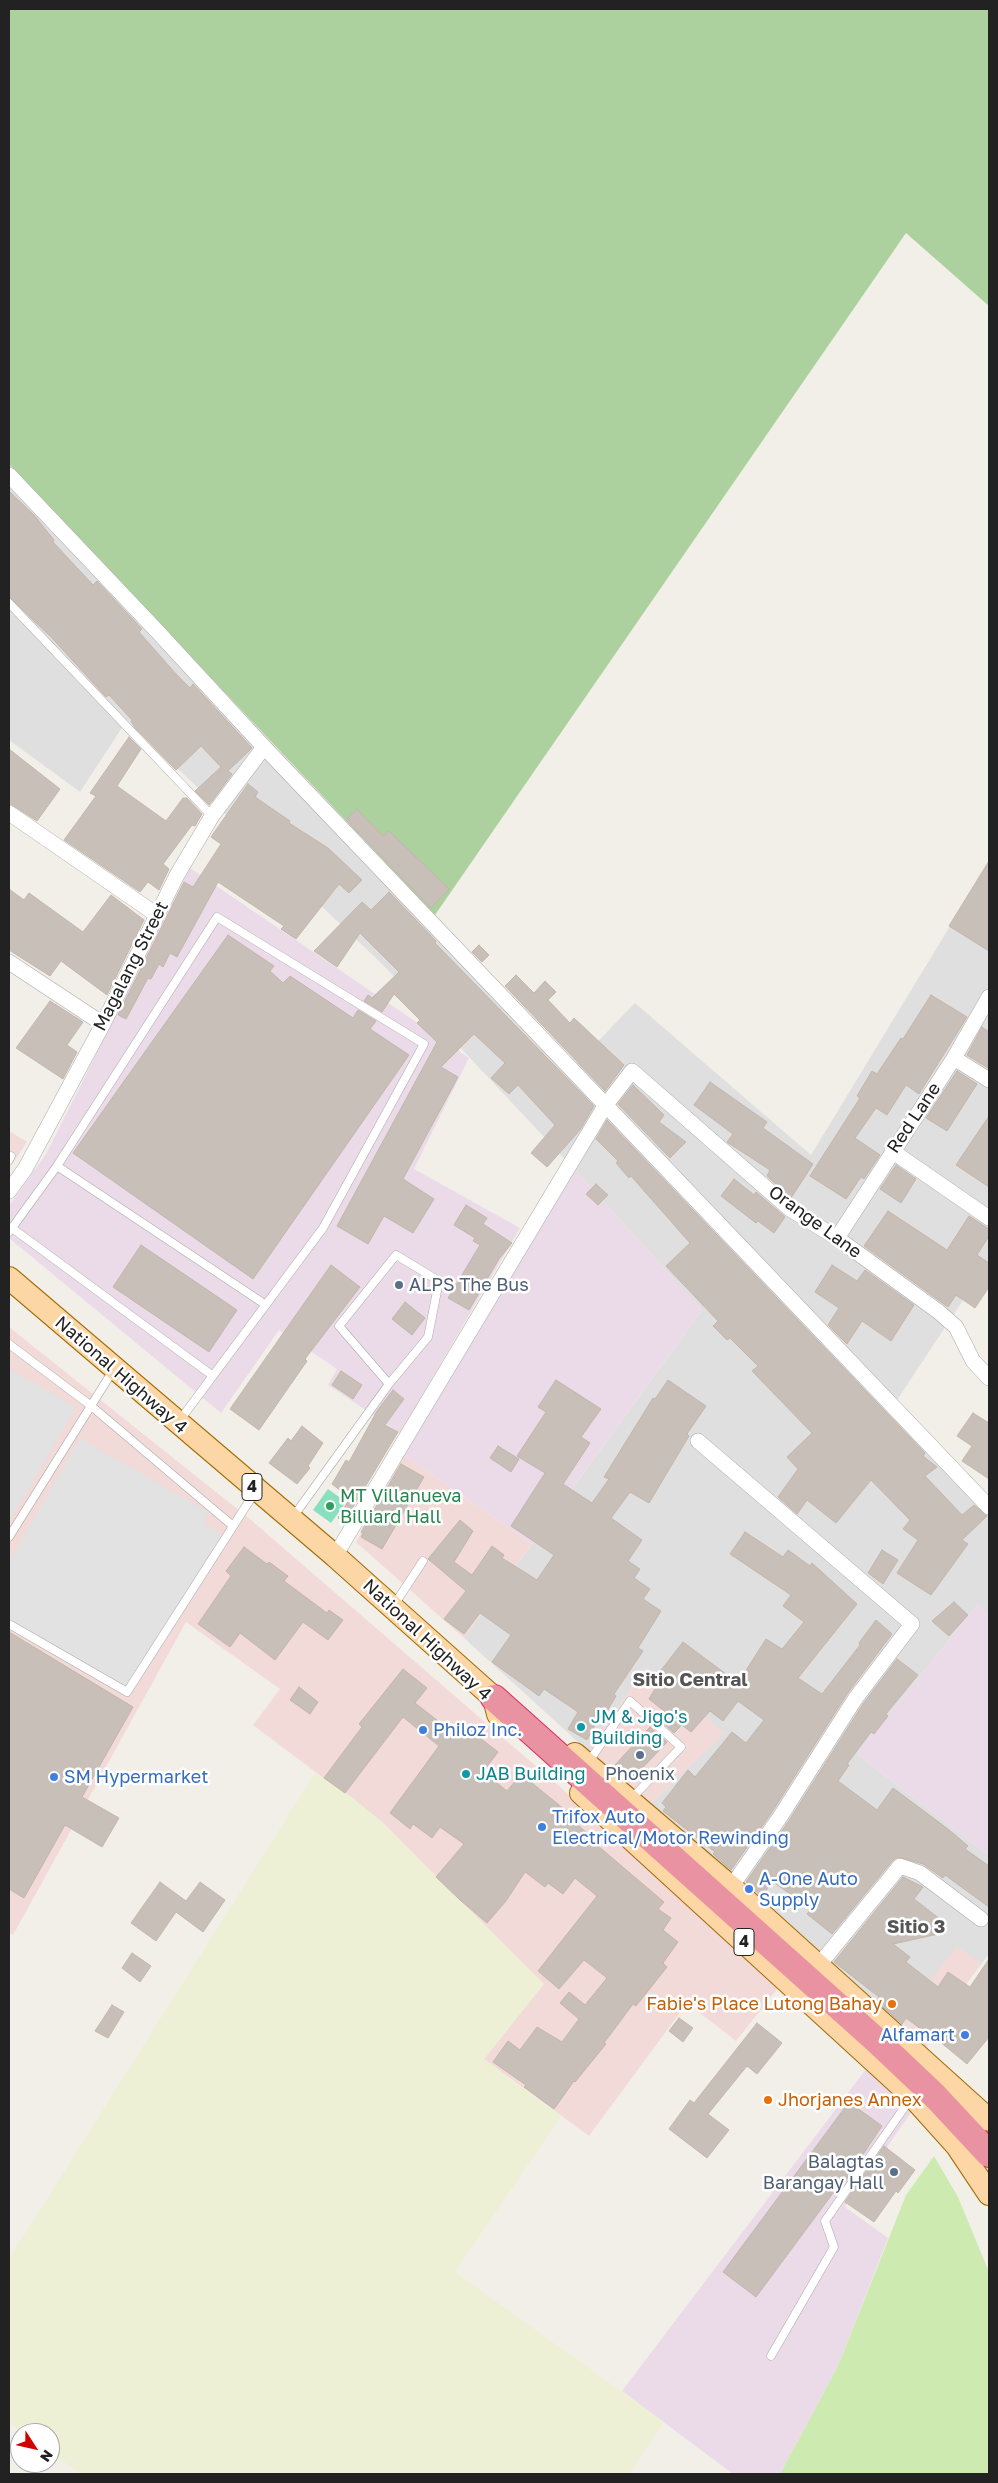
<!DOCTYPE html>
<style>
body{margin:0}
#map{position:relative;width:998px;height:2483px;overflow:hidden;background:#f2efe9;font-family:"Golos Text",sans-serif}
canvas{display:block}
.frame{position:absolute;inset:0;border:10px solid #222;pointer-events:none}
.north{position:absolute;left:10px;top:2423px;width:50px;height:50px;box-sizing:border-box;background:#fff;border:1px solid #a7a7a7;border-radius:50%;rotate:125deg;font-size:14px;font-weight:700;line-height:20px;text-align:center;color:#222}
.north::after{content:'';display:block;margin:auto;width:18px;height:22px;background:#d40000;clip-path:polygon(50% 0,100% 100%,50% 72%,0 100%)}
</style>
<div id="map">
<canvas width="998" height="2483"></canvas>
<div class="frame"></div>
<div class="north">N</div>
</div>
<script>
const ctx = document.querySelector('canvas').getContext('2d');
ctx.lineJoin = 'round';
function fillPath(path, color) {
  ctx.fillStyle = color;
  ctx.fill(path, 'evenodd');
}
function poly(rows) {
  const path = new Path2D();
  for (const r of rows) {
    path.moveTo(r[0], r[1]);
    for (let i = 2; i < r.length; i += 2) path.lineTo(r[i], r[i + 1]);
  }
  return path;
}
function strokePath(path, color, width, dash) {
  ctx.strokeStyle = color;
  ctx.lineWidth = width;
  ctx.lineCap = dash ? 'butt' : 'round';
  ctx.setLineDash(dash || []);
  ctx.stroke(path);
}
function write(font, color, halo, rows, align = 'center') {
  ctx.font = font + ' "Golos Text",sans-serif';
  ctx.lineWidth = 5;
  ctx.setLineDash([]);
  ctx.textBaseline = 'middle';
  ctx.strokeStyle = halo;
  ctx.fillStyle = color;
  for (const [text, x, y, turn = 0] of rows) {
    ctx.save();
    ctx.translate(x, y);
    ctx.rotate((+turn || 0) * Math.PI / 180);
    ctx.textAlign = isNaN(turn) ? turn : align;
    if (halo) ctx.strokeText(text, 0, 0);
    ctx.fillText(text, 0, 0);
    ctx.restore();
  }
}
fillPath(poly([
 [9,464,575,1065,635,1003,811,1155,989,862,989,1261,897,1400,989,1497,989,1616,978,1604,857,1754,989,1856,989,1954,966,1984,925,2050,649,1805,724,1733,645,1667,589,1752,464,1638,702,1310,574,1169,383,965,127,720,80,792,9,740]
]), '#e0dfdf');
fillPath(poly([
 [9,1131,27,1142,9,1169],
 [9,1327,251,1520,648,1863,781,1984,736,2041,687,2003,589,2136,484,2059,543,1984,382,1822,253,1725,280,1689,186,1622,13,1935,9,1933],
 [404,1455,532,1544,464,1638,356,1542],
 [645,1667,725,1733,649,1805,589,1752],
 [957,1946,981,1964,966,1984,969,1987,925,2050,901,2029,935,1983,931,1979]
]), '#f2dad9');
fillPath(poly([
 [190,868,469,1058,414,1169,520,1228,400,1433,328,1385,337,1369,279,1330,221,1413,9,1238,9,1206,46,1154],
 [574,1169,702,1310,532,1544,404,1455],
 [978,1604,989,1616,989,1856,857,1754],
 [870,2064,915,2107,845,2207,888,2238,838,2366,780,2474,733,2474,622,2391]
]), '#ebdbe8');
fillPath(poly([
 [315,1773,349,1795,382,1822,544,1984,484,2059,561,2116,455,2272,664,2422,629,2474,81,2474,50,2452,50,2433,24,2433,9,2422,9,2259]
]), '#eef0d5');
fillPath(poly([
 [934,2156,958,2197,989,2272,989,2474,780,2474,838,2366,906,2195]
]), '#cdebb0');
fillPath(poly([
 [9,9,989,9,989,306,906,233,435,915,9,464]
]), '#add19e');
fillPath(poly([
 [328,1489,346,1502,331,1523,313,1510]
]), '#88e0be');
fillPath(poly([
 [9,1369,74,1406,75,1409,9,1522],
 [80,1438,209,1513,203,1523,222,1535,130,1695,9,1625,9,1562]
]), '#e2e2e2');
const building = poly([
 [9,491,34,515,54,540,53,542,93,585,97,581,142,629,139,632,176,674,190,688,193,684,252,748,228,771,232,774,209,805,195,791,221,767,201,746,176,770,135,728,131,721,132,720,109,695,106,697,52,638,9,597,9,491],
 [129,737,141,749,117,786,166,821,183,798,187,798,202,814,195,826,192,825,163,864,169,869,159,890,148,882,140,892,64,840,96,796,90,793,129,737],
 [9,749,60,789,37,821,9,803,9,749],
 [248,784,258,792,255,797,290,821,289,823,328,848,362,880,349,893,339,884,296,939,281,929,284,926,218,882,177,957,170,953,163,967,159,964,151,979,148,978,126,1019,118,1015,184,882,193,887,221,844,211,837,248,784],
 [357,809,383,836,389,831,449,889,431,908,346,820,357,809],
 [989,861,989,951,949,926,989,861],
 [9,889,24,900,29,893,83,932,111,895,144,920,107,995,61,961,50,976,9,950,9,889],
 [389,892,436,941,435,943,594,1106,580,1130,547,1167,531,1153,555,1125,518,1085,509,1094,491,1078,505,1063,474,1034,441,1067,458,1077,403,1179,434,1199,413,1233,384,1216,368,1244,337,1226,437,1042,417,1023,420,1020,394,994,382,1012,364,1001,368,995,372,998,399,972,360,933,337,967,314,951,362,902,371,910,389,892],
 [228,935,274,966,270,971,283,983,290,976,353,1018,358,1010,376,1021,370,1029,409,1055,253,1279,73,1153,228,935],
 [479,945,489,955,482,962,472,952,479,945],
 [516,975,534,993,545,981,556,992,548,1000,570,1023,574,1018,624,1065,605,1091,505,986,516,975],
 [931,995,967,1017,919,1094,906,1085,887,1115,876,1108,855,1138,880,1155,864,1179,861,1177,846,1199,810,1176,860,1098,857,1096,872,1071,877,1074,901,1038,903,1039,931,995],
 [50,1001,83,1022,67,1045,77,1052,63,1079,16,1048,50,1001],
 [982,1027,989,1032,988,1068,967,1055,982,1027],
 [957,1071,977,1084,947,1131,926,1118,957,1071],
 [710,1082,767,1122,763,1128,813,1164,791,1198,767,1176,770,1170,727,1142,733,1134,694,1105,710,1082],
 [633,1085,664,1115,659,1122,686,1142,670,1158,618,1104,633,1085],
 [989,1116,989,1187,956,1165,989,1116],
 [607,1120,925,1453,923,1456,937,1467,925,1476,962,1515,974,1505,987,1516,962,1540,968,1544,931,1595,897,1573,918,1540,903,1529,910,1520,871,1480,836,1523,807,1500,797,1514,778,1497,798,1469,787,1457,812,1433,752,1371,758,1366,730,1338,727,1340,713,1326,718,1321,666,1266,690,1243,631,1176,629,1178,616,1163,618,1161,596,1139,607,1120],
 [896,1165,916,1179,901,1203,880,1189,896,1165],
 [734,1179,754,1195,756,1192,785,1217,774,1233,758,1221,756,1223,721,1196,734,1179],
 [596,1184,608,1195,598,1205,586,1194,596,1184],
 [466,1205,487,1218,483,1224,512,1243,499,1259,469,1310,448,1298,480,1245,473,1241,475,1238,454,1225,466,1205],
 [888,1211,947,1250,969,1216,989,1229,989,1236,977,1255,989,1263,989,1287,975,1308,956,1295,948,1307,864,1246,888,1211],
 [141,1245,237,1310,209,1352,113,1287,141,1245],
 [331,1265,360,1287,305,1359,307,1361,259,1430,230,1409,331,1265],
 [832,1265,857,1281,865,1270,914,1305,891,1341,862,1321,847,1344,828,1325,839,1308,815,1292,832,1265],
 [405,1302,425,1318,412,1335,392,1319,405,1302],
 [341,1371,362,1385,353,1399,332,1385,341,1371],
 [556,1380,601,1409,581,1437,590,1443,563,1484,592,1503,609,1479,604,1477,653,1398,655,1399,668,1380,706,1406,687,1434,689,1436,649,1503,630,1492,611,1518,642,1540,628,1561,640,1569,634,1578,650,1589,643,1599,661,1611,638,1648,643,1651,614,1694,616,1696,603,1718,600,1716,587,1740,568,1729,578,1712,544,1689,539,1696,492,1662,511,1635,480,1613,464,1634,444,1619,466,1591,428,1559,460,1520,473,1531,454,1562,472,1575,492,1546,504,1555,502,1558,537,1580,554,1555,511,1526,545,1473,517,1456,546,1412,538,1407,556,1380],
 [393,1390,404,1399,385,1425,398,1432,344,1522,338,1518,350,1498,332,1484,346,1460,349,1462,377,1411,393,1390],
 [973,1413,989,1423,989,1479,962,1461,972,1446,957,1436,973,1413],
 [302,1426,323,1443,308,1466,310,1468,297,1484,269,1463,288,1438,291,1441,302,1426],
 [498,1446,519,1459,511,1472,490,1458,498,1446],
 [401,1464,424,1477,382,1549,361,1537,363,1533,361,1532,401,1464],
 [745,1532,783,1557,788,1550,810,1566,812,1563,857,1604,798,1678,822,1694,860,1645,859,1643,876,1620,892,1634,847,1694,772,1812,731,1870,713,1854,715,1852,663,1811,666,1807,662,1803,688,1770,695,1777,732,1732,746,1743,764,1720,738,1701,723,1721,710,1711,691,1732,682,1725,674,1733,658,1718,664,1711,649,1699,662,1677,658,1674,683,1642,738,1683,766,1639,782,1649,804,1622,783,1606,791,1595,730,1554,745,1532],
 [244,1547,267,1564,269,1562,288,1576,284,1581,327,1613,329,1610,343,1620,328,1640,303,1622,275,1660,240,1633,230,1647,198,1624,231,1576,226,1571,244,1547],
 [882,1550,898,1560,883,1584,868,1573,882,1550],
 [954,1602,968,1615,949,1636,932,1621,954,1602],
 [9,1632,133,1707,82,1797,119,1818,102,1847,65,1825,24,1898,9,1889,9,1632],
 [897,1659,918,1675,886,1714,888,1716,874,1734,871,1732,847,1764,849,1765,838,1781,877,1810,893,1788,948,1829,968,1846,965,1849,989,1866,989,1907,945,1875,943,1878,923,1864,898,1857,893,1860,832,1934,807,1914,811,1909,772,1881,762,1897,746,1882,788,1822,863,1704,897,1659],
 [403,1669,427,1688,415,1703,451,1731,458,1721,498,1752,483,1772,507,1791,521,1774,570,1814,568,1817,586,1832,584,1834,664,1902,658,1909,671,1918,663,1930,678,1942,663,1963,667,1967,636,2006,633,2004,604,2043,606,2044,575,2082,574,2081,554,2109,524,2087,526,2085,493,2062,508,2041,520,2050,537,2027,562,2042,579,2019,560,2003,569,1992,585,2005,607,1978,584,1960,559,1989,538,1971,597,1896,575,1878,563,1894,548,1883,545,1887,525,1872,506,1901,487,1923,460,1900,436,1877,464,1844,440,1827,432,1838,413,1824,410,1829,390,1813,439,1746,403,1717,345,1793,324,1778,362,1727,359,1724,403,1669],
 [299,1687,318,1702,310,1714,290,1700,299,1687],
 [650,1727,667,1742,631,1780,615,1765,650,1727],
 [903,1877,923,1887,914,1899,940,1919,943,1933,893,1944,910,1957,906,1962,938,1987,948,1972,970,1987,989,1959,989,2037,967,2064,933,2036,932,2037,906,2018,902,2024,876,2001,879,1997,834,1962,903,1877],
 [160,1882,186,1901,200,1882,225,1900,203,1932,176,1912,156,1941,131,1923,160,1882],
 [132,1953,151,1966,140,1982,122,1968,132,1953],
 [112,2005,124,2012,108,2038,95,2031,112,2005],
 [679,2018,693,2028,683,2042,669,2031,679,2018],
 [757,2023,782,2043,757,2074,747,2066,708,2114,729,2130,707,2158,669,2129,690,2100,694,2103,757,2023],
 [849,2102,882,2126,836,2195,833,2193,756,2297,723,2272,849,2102],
 [884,2146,915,2170,898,2193,896,2191,874,2222,845,2202,884,2146]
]);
fillPath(building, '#c7bfb8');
strokePath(building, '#c4b6ab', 1);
const lane = poly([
 [9,603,212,816],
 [9,1160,11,1156],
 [57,1166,266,1305],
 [12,1228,213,1376],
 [9,1232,57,1166,217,917,424,1044,323,1228,180,1420],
 [9,1344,90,1405,233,1526],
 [293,1517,389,1384,428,1337,439,1281,396,1255,339,1326,389,1384],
 [9,1537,114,1369],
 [394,1605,423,1561],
 [9,1624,127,1692,255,1492],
 [588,1763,630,1701,681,1747,631,1799],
 [771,2356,834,2247,825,2221,911,2098]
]);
const street = poly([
 [9,475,157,631,264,747,989,1507],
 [9,813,157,915],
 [9,962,103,1024],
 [954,1058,989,1080],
 [892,1151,989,1218],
 [9,1191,25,1169,103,1024,177,875,212,816,264,747],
 [837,1238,954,1058,989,997],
 [698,1441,912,1624,855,1699,780,1817,731,1887],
 [335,1556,605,1106,632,1071,790,1209,837,1238,939,1312,956,1327,973,1361,989,1378],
 [818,1966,900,1866,920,1873,981,1919]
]);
const primary = poly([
 [9,1278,335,1556,494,1698,498,1714],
 [575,1754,731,1887,989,2120],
 [581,1793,912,2096,957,2146,989,2194]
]);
const highway = poly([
 [494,1698,877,2041,935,2096,989,2154]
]);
strokePath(lane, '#a9a9a9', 9);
strokePath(street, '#a9a9a9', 16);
strokePath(primary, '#a06b00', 24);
strokePath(highway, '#dc2a67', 28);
strokePath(lane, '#fff', 8);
strokePath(street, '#fff', 15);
strokePath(primary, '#fcd6a4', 22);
strokePath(highway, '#e892a2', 26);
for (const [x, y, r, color] of [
 [399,1285,5,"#5c6f8a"],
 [330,1506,5,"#2e9e5b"],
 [581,1727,5,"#0f9aa8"],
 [423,1730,5,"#3f7fe0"],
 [640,1755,5,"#5c6f8a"],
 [466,1774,5,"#0f9aa8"],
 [54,1777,5,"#3f7fe0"],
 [542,1827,5,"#3f7fe0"],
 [749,1889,5,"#3f7fe0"],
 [892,2004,5,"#e8710a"],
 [965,2035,5,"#3f7fe0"],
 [768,2100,5,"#e8710a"],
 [894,2172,5,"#5c6f8a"]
]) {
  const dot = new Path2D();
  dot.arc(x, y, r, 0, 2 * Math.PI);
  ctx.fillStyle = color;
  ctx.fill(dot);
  strokePath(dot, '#fff', 2);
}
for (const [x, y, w] of [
 [252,1487,20],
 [744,1942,20]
]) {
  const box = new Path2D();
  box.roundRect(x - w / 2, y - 13.5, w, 27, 4);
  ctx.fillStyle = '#fff';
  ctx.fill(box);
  strokePath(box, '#222', 1);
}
write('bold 16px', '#222', null, [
 ["4",252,1487],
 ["4",744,1942]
]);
write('18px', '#222', '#fff', [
 ["Magalang Street",131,966,-63],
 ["Red Lane",914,1118,-56],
 ["Orange Lane",815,1222,36],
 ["National Highway 4",121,1375,41],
 ["National Highway 4",427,1640,43]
]);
write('18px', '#4e5e75', '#fff', [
 ["ALPS The Bus",409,1285],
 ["Phoenix",640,1774,"center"],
 ["Balagtas",884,2162,"right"],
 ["Barangay Hall",884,2183,"right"]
], 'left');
write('18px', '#27864d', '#fff', [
 ["MT Villanueva",340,1496],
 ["Billiard Hall",340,1517]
], 'left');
write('18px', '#0d838f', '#fff', [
 ["JM & Jigo's",591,1717],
 ["Building",591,1738],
 ["JAB Building",476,1774]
], 'left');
write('18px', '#366cbe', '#fff', [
 ["Philoz Inc.",433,1730],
 ["SM Hypermarket",64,1777],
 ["Trifox Auto",552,1817],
 ["Electrical/Motor Rewinding",552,1838],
 ["A-One Auto",759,1879],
 ["Supply",759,1900],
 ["Alfamart",955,2035,"right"]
], 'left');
write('18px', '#c56008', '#fff', [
 ["Fabie's Place Lutong Bahay",882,2004],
 ["Jhorjanes Annex",778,2100,"left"]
], 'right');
write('bold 19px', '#555', '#fff', [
 ["Sitio Central",690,1680],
 ["Sitio 3",916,1927]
]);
</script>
